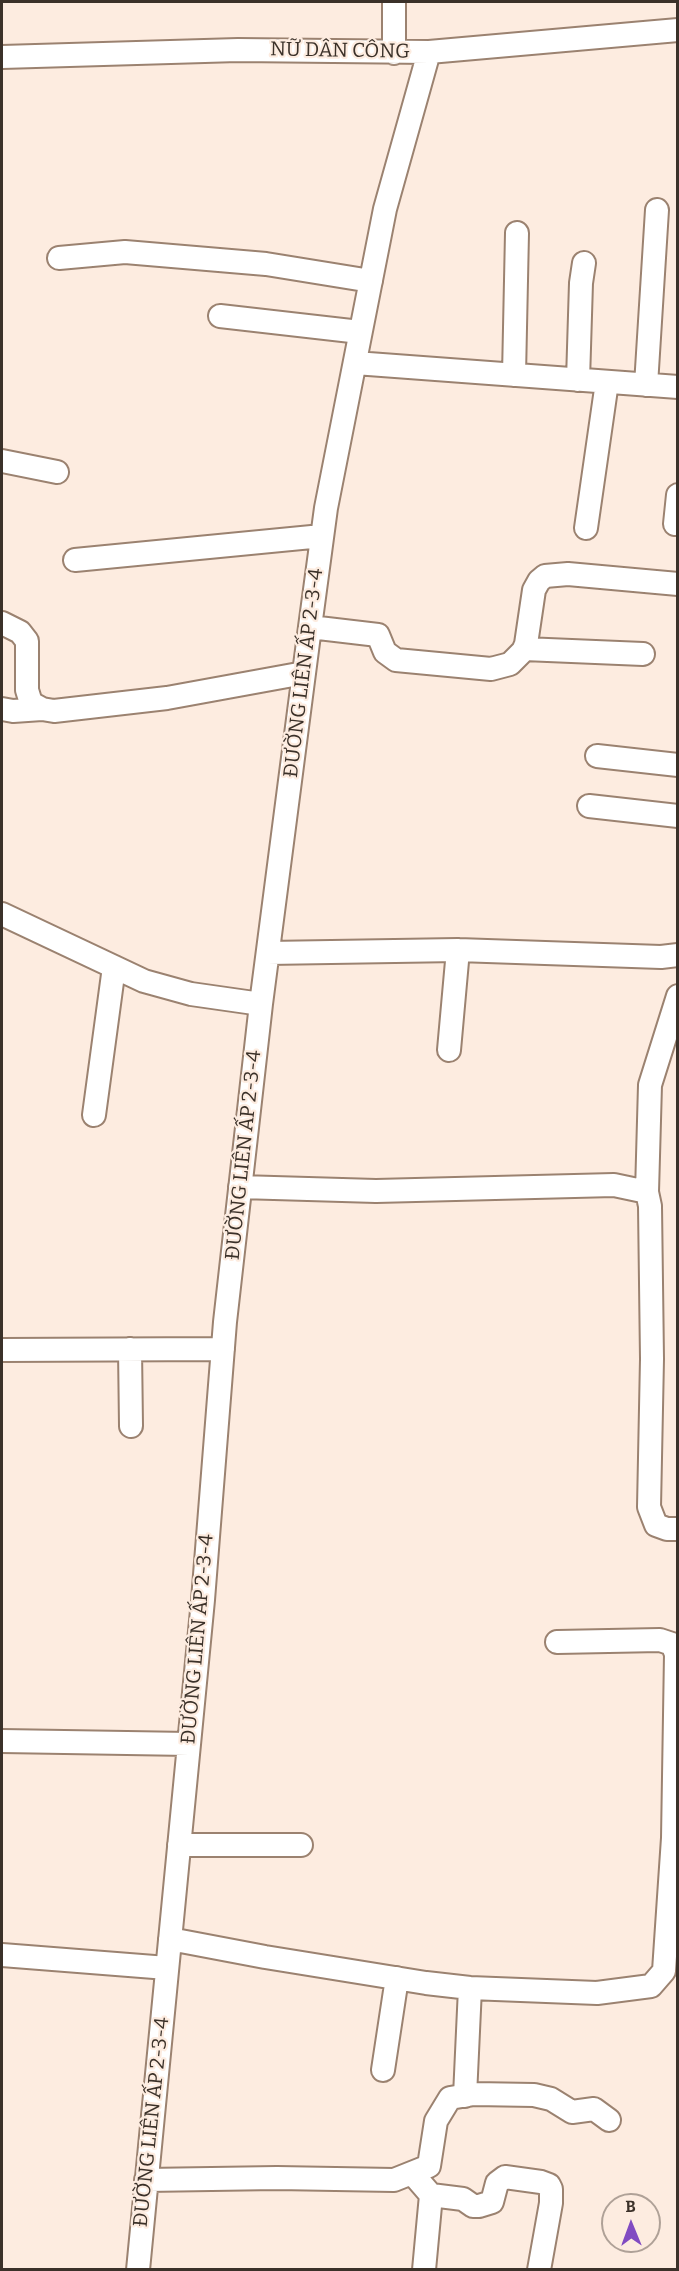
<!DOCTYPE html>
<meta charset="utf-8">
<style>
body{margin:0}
#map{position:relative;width:679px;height:2271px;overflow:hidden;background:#fdece0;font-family:Bitter,serif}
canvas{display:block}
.frame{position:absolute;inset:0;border:3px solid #3b3129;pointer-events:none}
.north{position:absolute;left:601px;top:2193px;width:60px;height:60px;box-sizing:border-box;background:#fdece0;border:2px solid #afa197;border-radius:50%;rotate:359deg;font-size:16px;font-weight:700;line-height:24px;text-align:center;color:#3b3129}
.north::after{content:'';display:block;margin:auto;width:21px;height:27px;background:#814bc2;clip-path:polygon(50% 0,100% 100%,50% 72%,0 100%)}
</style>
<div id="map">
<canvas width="679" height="2271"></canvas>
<div class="frame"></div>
<div class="north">B</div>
</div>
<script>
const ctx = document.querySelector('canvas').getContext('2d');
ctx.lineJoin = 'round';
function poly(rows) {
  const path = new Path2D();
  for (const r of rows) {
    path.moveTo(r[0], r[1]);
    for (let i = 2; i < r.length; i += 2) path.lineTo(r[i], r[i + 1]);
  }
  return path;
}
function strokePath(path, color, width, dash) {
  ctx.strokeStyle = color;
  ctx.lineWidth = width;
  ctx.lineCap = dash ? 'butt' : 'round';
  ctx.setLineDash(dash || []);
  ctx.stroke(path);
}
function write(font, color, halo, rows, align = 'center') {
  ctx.font = font + ' Bitter,serif';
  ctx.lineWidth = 4.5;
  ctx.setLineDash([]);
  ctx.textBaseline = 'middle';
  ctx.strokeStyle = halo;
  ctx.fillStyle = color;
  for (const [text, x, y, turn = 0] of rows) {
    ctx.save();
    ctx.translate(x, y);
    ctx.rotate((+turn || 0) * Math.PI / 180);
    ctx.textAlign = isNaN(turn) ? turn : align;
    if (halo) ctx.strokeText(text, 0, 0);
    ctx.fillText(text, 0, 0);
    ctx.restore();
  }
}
const minor = poly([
 [394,2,394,53],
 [2,57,238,50,429,52,678,30],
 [59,258,125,252,266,264,371,281],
 [220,316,360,332],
 [355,363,678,387],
 [514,375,517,233],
 [578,380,581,283,584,263],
 [646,385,657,210],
 [2,461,57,472],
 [675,524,678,495],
 [586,528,607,382],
 [75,560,322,536],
 [2,623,20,632,27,641,27,690,31,703,42,709,54,711,167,698,304,673],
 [310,627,378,635,385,652,396,660,491,669,510,664,523,651,526,644,534,590,539,581,545,576,568,574,678,584],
 [524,649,643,654],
 [2,709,13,711,42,709],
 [597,756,678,765],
 [589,806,678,816],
 [2,914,144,981,191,994,261,1004],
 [268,953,458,950,661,957,678,955],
 [678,996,650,1085,647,1192,650,1206,652,1359,649,1507,656,1525,667,1529,678,1529],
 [449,1050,458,950],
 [94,1115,114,967],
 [240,1187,376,1191,614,1185,647,1192],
 [130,1349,131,1426],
 [2,1350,223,1349],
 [2,1741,189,1744],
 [179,1845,301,1845],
 [170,1939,265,1957,426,1983,470,1988,597,1993,651,1986,664,1971,673,1838,676,1654,672,1644,660,1640,557,1642],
 [2,1955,167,1968],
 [383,2070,397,1978],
 [465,2096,470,1988],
 [412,2173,431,2195,463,2199,473,2206,479,2206,492,2202,497,2183,505,2177,541,2182,549,2185,551,2189,551,2203,539,2270],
 [146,2180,277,2178,394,2180,429,2166,436,2121,450,2098,474,2094,534,2095,551,2099,572,2112,594,2109,609,2120],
 [138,2270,203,1600,225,1322,261,1004,310,627,326,508,385,209,429,52],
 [424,2270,431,2195]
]);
strokePath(minor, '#9b8270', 26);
strokePath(minor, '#fff', 22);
write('20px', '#3b3129', '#fdece0', [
 ["NỮ DÂN CÔNG",340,51,1],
 ["ĐƯỜNG LIÊN ẤP 2-3-4",304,673,-83],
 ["ĐƯỜNG LIÊN ẤP 2-3-4",244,1155,-84],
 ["ĐƯỜNG LIÊN ẤP 2-3-4",198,1639,-85],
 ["ĐƯỜNG LIÊN ẤP 2-3-4",152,2122,-84]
]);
</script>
